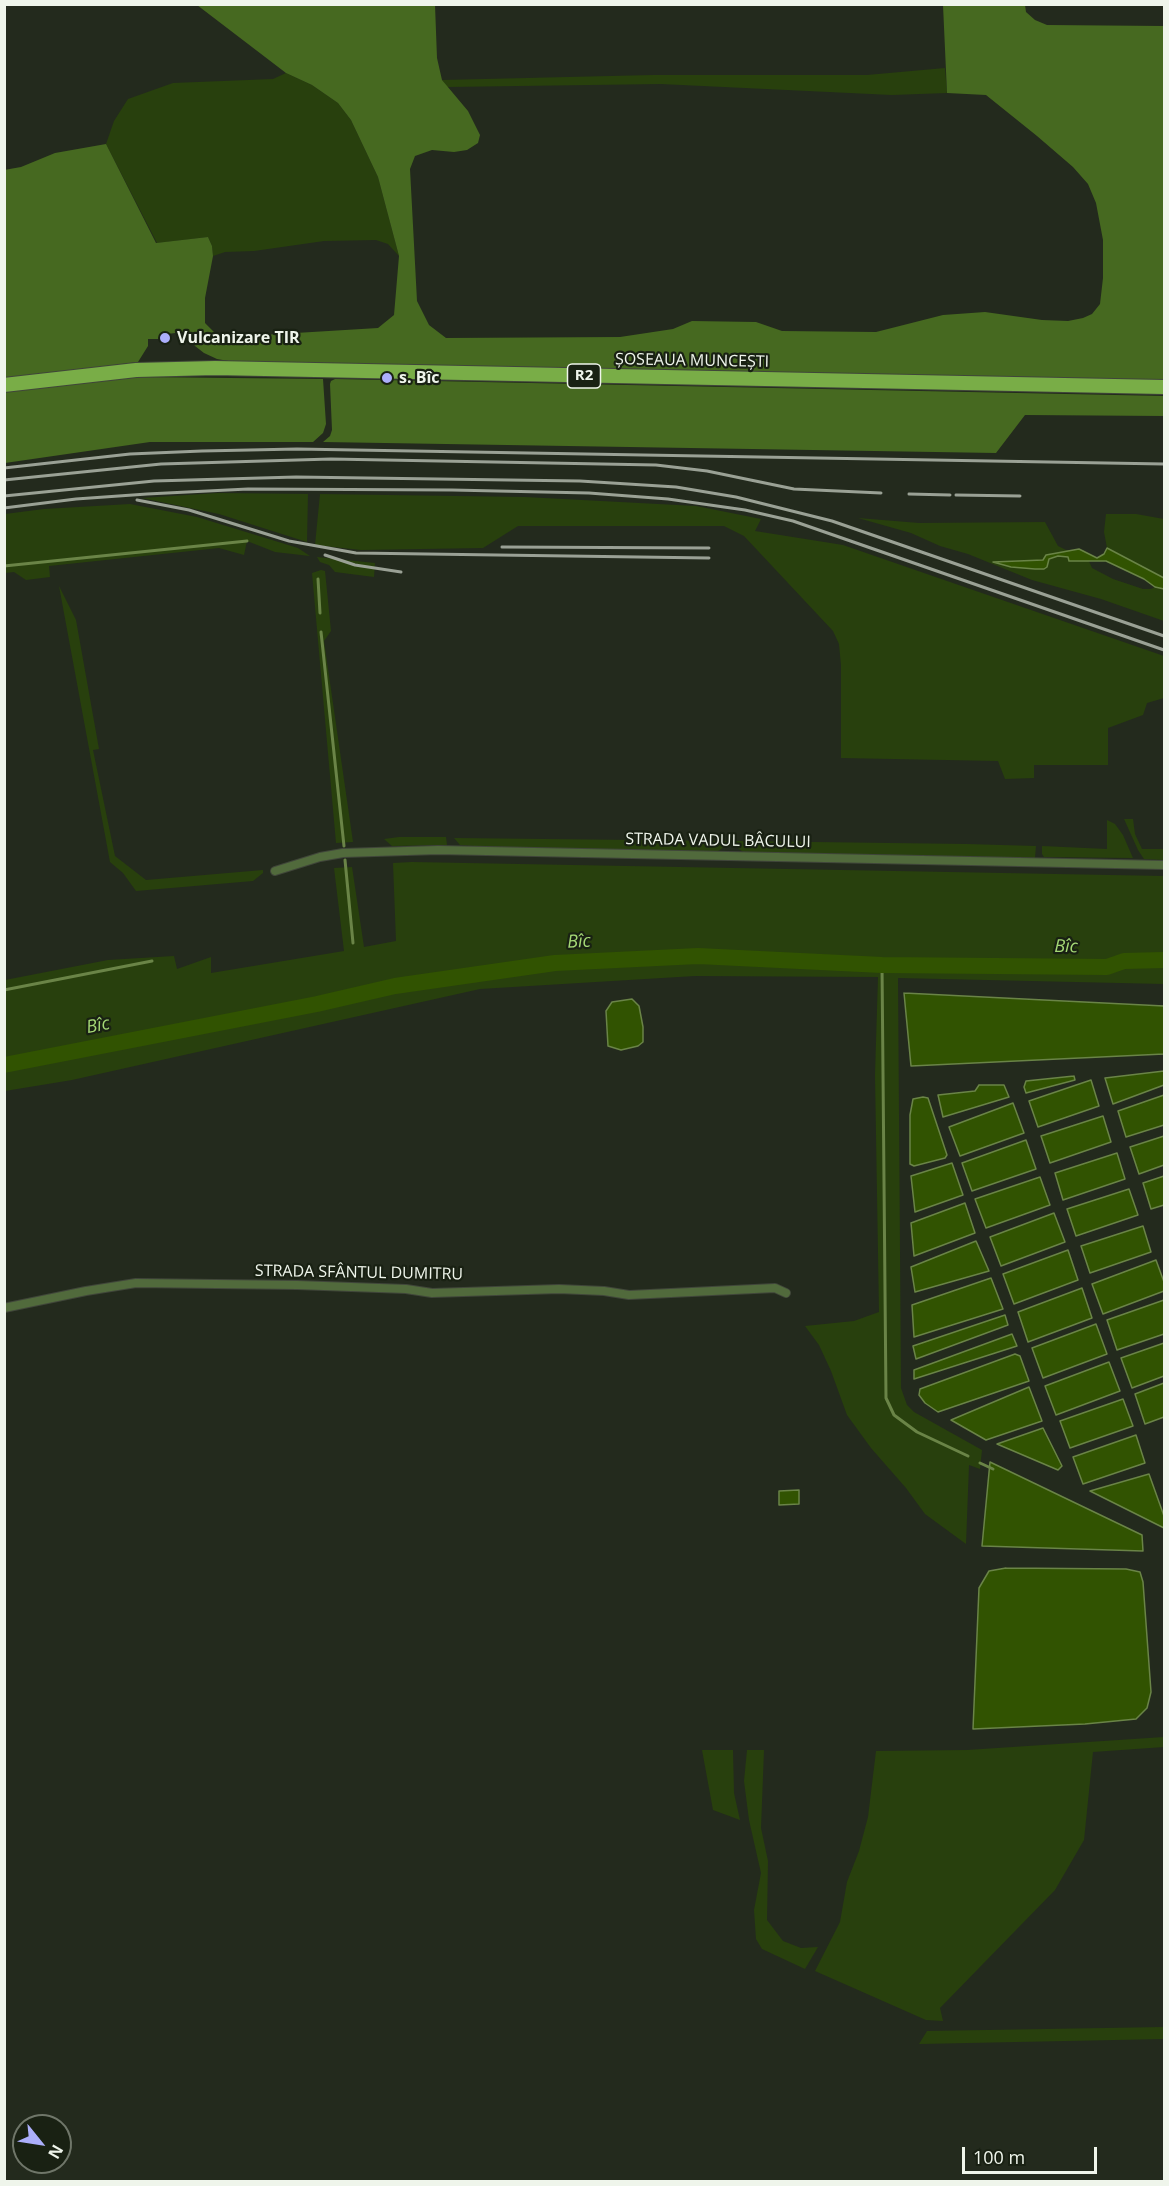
<!DOCTYPE html>
<meta charset="utf-8">
<style>
body{margin:0}
#map{position:relative;width:1169px;height:2186px;overflow:hidden;background:#232a1d;font-family:"Open Sans",sans-serif}
canvas{display:block}
.frame{position:absolute;inset:0;border:6px solid #eff5eb;pointer-events:none}
.north{position:absolute;left:12px;top:2114px;width:60px;height:60px;box-sizing:border-box;background:#192113;border:2px solid #6f7669;border-radius:50%;rotate:120deg;font-size:16px;font-weight:700;line-height:24px;text-align:center;color:#eff5eb}
.north::after{content:'';display:block;margin:auto;width:21px;height:27px;background:#acaffb;clip-path:polygon(50% 0,100% 100%,50% 72%,0 100%)}
.scale{position:absolute;left:962px;top:2147px;width:135px;height:27px;box-sizing:border-box;border:3px solid #eff5eb;border-top:0;padding-left:8px;font-size:18px;line-height:21px;white-space:nowrap;color:#eff5eb;-webkit-text-stroke:4px #192113;paint-order:stroke}
</style>
<div id="map">
<canvas width="1169" height="2186"></canvas>
<div class="frame"></div>
<div class="north">N</div>
<div class="scale">100 m</div>
</div>
<script>
const ctx = document.querySelector('canvas').getContext('2d');
ctx.lineJoin = 'round';
function fillPath(path, color) {
  ctx.fillStyle = color;
  ctx.fill(path, 'evenodd');
}
function poly(rows) {
  const path = new Path2D();
  for (const r of rows) {
    path.moveTo(r[0], r[1]);
    for (let i = 2; i < r.length; i += 2) path.lineTo(r[i], r[i + 1]);
  }
  return path;
}
function strokePath(path, color, width, dash) {
  ctx.strokeStyle = color;
  ctx.lineWidth = width;
  ctx.lineCap = dash ? 'butt' : 'round';
  ctx.setLineDash(dash || []);
  ctx.stroke(path);
}
function write(font, color, halo, rows, align = 'center') {
  ctx.font = font + ' "Open Sans",sans-serif';
  ctx.lineWidth = 4.5;
  ctx.setLineDash([]);
  ctx.textBaseline = 'middle';
  ctx.strokeStyle = halo;
  ctx.fillStyle = color;
  for (const [text, x, y, turn = 0] of rows) {
    ctx.save();
    ctx.translate(x, y);
    ctx.rotate((+turn || 0) * Math.PI / 180);
    ctx.textAlign = isNaN(turn) ? turn : align;
    if (halo) ctx.strokeText(text, 0, 0);
    ctx.fillText(text, 0, 0);
    ctx.restore();
  }
}
fillPath(poly([
 [945,68,947,93,892,95,661,84,447,87,442,80,653,75,867,75],
 [286,73,312,85,338,103,351,120,378,177,399,256,388,244,376,240,324,241,254,251,225,252,213,256,212,246,208,237,157,243,106,144,114,121,128,99,173,83,273,79],
 [218,493,308,494,307,542,219,514,142,498],
 [320,494,525,497,696,506,761,519,755,531,843,545,1164,656,1164,698,1147,703,1143,715,1108,728,1108,765,1034,765,1034,778,1005,779,998,761,841,758,841,665,839,644,833,631,744,536,724,526,518,526,483,548,361,550,315,545],
 [130,504,197,517,298,548,310,556,275,552,247,541,244,555,219,548,49,566,50,577,26,580,14,572,5,573,5,514,44,509],
 [1106,514,1136,514,1164,519,1164,578,1107,548,1104,532],
 [858,518,919,523,1045,522,1058,546,1066,550,1084,550,1092,568,1113,579,1143,589,1151,589,1155,587,1164,589,1164,621,1101,599,1032,580,968,554,940,546,911,533],
 [317,557,375,563,374,577,335,572,329,565,320,562],
 [321,570,325,571,331,631,324,641,353,842,336,843,312,573],
 [59,586,76,620,99,749,93,750,115,856,146,880,263,870,263,873,253,881,136,891,123,873,110,862],
 [1124,819,1133,819,1135,834,1142,849,1164,849,1164,860,1144,859,1138,850],
 [1107,820,1115,824,1123,835,1133,858,1044,857,1042,854,1042,846,1107,849],
 [399,837,446,837,447,845,392,846,384,839],
 [454,838,728,841,725,846,717,852,488,847,460,845],
 [736,841,967,844,1036,846,1035,858,743,852,735,846],
 [412,862,1164,876,1164,984,898,978,901,1388,907,1405,914,1412,982,1450,980,1469,969,1465,966,1544,925,1514,906,1488,871,1448,847,1415,831,1371,819,1345,805,1326,854,1321,879,1312,875,1075,878,977,695,976,480,989,72,1080,5,1091,5,980,108,960,174,956,177,969,211,957,211,973,344,951,334,868,352,867,364,947,396,941,393,863],
 [1164,1737,1164,1747,1093,1752,1084,1840,1055,1890,940,2008,943,2021,926,2020,815,1971,840,1922,847,1882,859,1851,868,1817,876,1751,967,1750],
 [702,1750,733,1750,734,1793,740,1820,713,1810],
 [747,1750,764,1750,761,1828,768,1861,767,1920,783,1941,801,1948,818,1947,805,1969,762,1949,756,1939,754,1910,761,1873,749,1820,744,1781],
 [1164,2027,1164,2039,919,2044,927,2031]
]), '#28400d');
fillPath(poly([
 [197,5,435,5,437,58,442,80,468,111,480,135,478,143,467,150,454,152,432,150,415,156,410,169,417,301,429,325,446,338,620,337,673,329,692,321,756,322,782,331,876,332,943,315,985,312,1042,320,1068,321,1083,318,1092,314,1100,304,1103,278,1103,240,1096,203,1088,184,1073,167,1037,136,986,95,947,93,943,5,1025,5,1026,12,1035,20,1047,25,1164,26,1164,380,863,376,234,362,217,359,204,353,195,346,189,337,175,333,160,335,160,339,148,339,148,346,138,362,5,379,4,170,21,167,55,153,106,144,156,243,208,237,212,246,213,256,205,298,205,323,216,334,225,336,246,336,378,328,394,315,399,256,378,177,351,120,338,103,312,85,286,73],
 [140,377,323,379,326,424,323,433,313,442,150,442,5,463,4,392],
 [335,379,1164,396,1164,416,1025,415,996,453,323,442,330,436,332,430,330,384,331,381]
]), '#466920');
const water = poly([
 [1107,548,1164,578,1164,589,1155,587,1144,579,1106,561,1069,561,1068,557,1058,556,1049,559,1047,567,1044,569,1035,569,1011,567,993,562,1043,560,1046,555,1079,549,1097,558,1104,554,1107,548],
 [904,993,1164,1006,1164,1054,911,1066,904,993],
 [632,999,639,1006,643,1027,643,1042,638,1046,621,1050,608,1046,606,1011,612,1002,632,999],
 [1164,1071,1164,1085,1113,1104,1105,1078,1164,1071],
 [1074,1076,1075,1080,1026,1093,1024,1087,1026,1081,1074,1076],
 [1091,1080,1099,1106,1038,1127,1029,1101,1091,1080],
 [979,1085,1004,1085,1009,1097,943,1117,938,1095,975,1091,979,1085],
 [1164,1095,1164,1125,1126,1137,1118,1111,1164,1095],
 [923,1097,928,1098,947,1155,945,1158,914,1166,910,1164,910,1115,913,1099,923,1097],
 [1013,1103,1024,1133,960,1156,949,1127,1013,1103],
 [1103,1116,1111,1142,1050,1163,1041,1136,1103,1116],
 [1164,1136,1164,1165,1139,1174,1130,1147,1164,1136],
 [1026,1140,1036,1169,972,1191,962,1163,1026,1140],
 [1117,1153,1125,1179,1063,1200,1055,1173,1117,1153],
 [952,1163,963,1195,915,1212,911,1176,952,1163],
 [1164,1176,1164,1205,1151,1209,1143,1183,1164,1176],
 [1040,1177,1050,1205,986,1228,975,1199,1040,1177],
 [1129,1189,1138,1215,1076,1236,1067,1209,1129,1189],
 [965,1203,975,1233,914,1256,911,1223,965,1203],
 [1054,1213,1065,1242,1001,1266,990,1237,1054,1213],
 [1143,1226,1151,1252,1090,1273,1081,1246,1143,1226],
 [976,1241,989,1271,915,1292,911,1267,976,1241],
 [1068,1250,1078,1280,1014,1304,1003,1274,1068,1250],
 [1156,1260,1164,1282,1164,1291,1103,1314,1092,1284,1156,1260],
 [991,1278,1003,1309,914,1337,912,1305,991,1278],
 [1082,1288,1092,1318,1028,1342,1018,1312,1082,1288],
 [1164,1300,1164,1334,1117,1350,1107,1320,1164,1300],
 [1005,1315,1008,1325,916,1359,913,1346,1005,1315],
 [1096,1324,1107,1354,1043,1378,1032,1348,1096,1324],
 [1012,1334,1017,1346,914,1379,914,1370,1012,1334],
 [1164,1343,1164,1376,1132,1388,1121,1358,1164,1343],
 [1015,1354,1020,1356,1029,1381,938,1412,925,1403,919,1395,920,1389,1015,1354],
 [1109,1362,1120,1391,1056,1415,1045,1386,1109,1362],
 [1164,1383,1164,1417,1145,1424,1135,1394,1164,1383],
 [1029,1387,1042,1421,986,1440,951,1420,1029,1387],
 [1123,1399,1133,1426,1070,1448,1060,1421,1123,1399],
 [1043,1428,1062,1466,1058,1470,997,1444,1043,1428],
 [1136,1435,1145,1463,1083,1484,1073,1457,1136,1435],
 [990,1462,1142,1535,1143,1551,982,1546,990,1462],
 [1149,1474,1164,1516,1164,1528,1090,1491,1149,1474],
 [799,1490,799,1504,779,1505,779,1491,799,1490],
 [1006,1568,1126,1569,1140,1572,1143,1582,1151,1692,1147,1708,1136,1719,1085,1724,973,1729,979,1588,989,1571,1006,1568]
]);
fillPath(water, '#315301');
strokePath(water, '#6a8447', 1.5);
strokePath(poly([
 [4,566,247,541],
 [318,579,320,613],
 [321,632,344,846],
 [345,860,353,943],
 [882,965,886,1398,894,1415,917,1432,968,1456],
 [4,990,152,961],
 [980,1463,993,1469]
]), '#6a8447', 3);
strokePath(poly([
 [4,1065,317,1004,395,986,555,963,698,956,882,965,1107,967,1124,961,1164,960]
]), '#315301', 16);
const street = poly([
 [275,871,320,857,343,853,438,850,1164,865],
 [4,1308,86,1291,136,1283,297,1285,406,1289,432,1293,559,1289,604,1291,629,1295,775,1288,786,1293]
]);
const primary = poly([
 [4,385,136,370,215,368,1164,387]
]);
strokePath(street, '#40463a', 10);
strokePath(primary, '#40463a', 16);
strokePath(street, '#516a3c', 8);
strokePath(primary, '#79ad47', 14);
strokePath(poly([
 [4,468,130,454,202,451,297,449,1164,464],
 [4,480,161,464,331,459,656,465,707,471,794,489,881,493],
 [909,494,950,495],
 [956,495,1020,496],
 [4,496,154,481,296,477,580,481,676,487,736,497,832,521,1164,636],
 [137,500,189,510,289,541,356,553,709,558],
 [4,508,76,499,147,494,248,489,452,490,589,493,668,499,745,510,793,521,1164,650],
 [502,547,709,548],
 [325,555,355,565,401,572]
]), '#9aa195', 3);
for (const [x, y, r, color] of [
 [165,338,6,"#acaffb"],
 [387,378,6,"#acaffb"]
]) {
  const dot = new Path2D();
  dot.arc(x, y, r, 0, 2 * Math.PI);
  ctx.fillStyle = color;
  ctx.fill(dot);
  strokePath(dot, '#192113', 2);
}
for (const [x, y, w] of [
 [584,376,33]
]) {
  const box = new Path2D();
  box.roundRect(x - w / 2, y - 12, w, 24, 4.5);
  ctx.fillStyle = '#192113';
  ctx.fill(box);
  strokePath(box, '#eff5eb', 1.5);
}
write('bold 15px', '#eff5eb', null, [
 ["R2",584,376]
]);
write('bold 16px', '#eff5eb', '#192113', [
 ["Vulcanizare TIR",177,338],
 ["s. Bîc",399,378]
], 'left');
write('16px', '#eff5eb', '#192113', [
 ["ȘOSEAUA MUNCEȘTI",692,361,1],
 ["STRADA VADUL BÂCULUI",718,841,1],
 ["STRADA SFÂNTUL DUMITRU",359,1273,1]
]);
write('italic 18px', '#a4d875', '#192113', [
 ["Bîc",579,942,-3],
 ["Bîc",1066,947,1],
 ["Bîc",98,1026,-11]
]);
</script>
